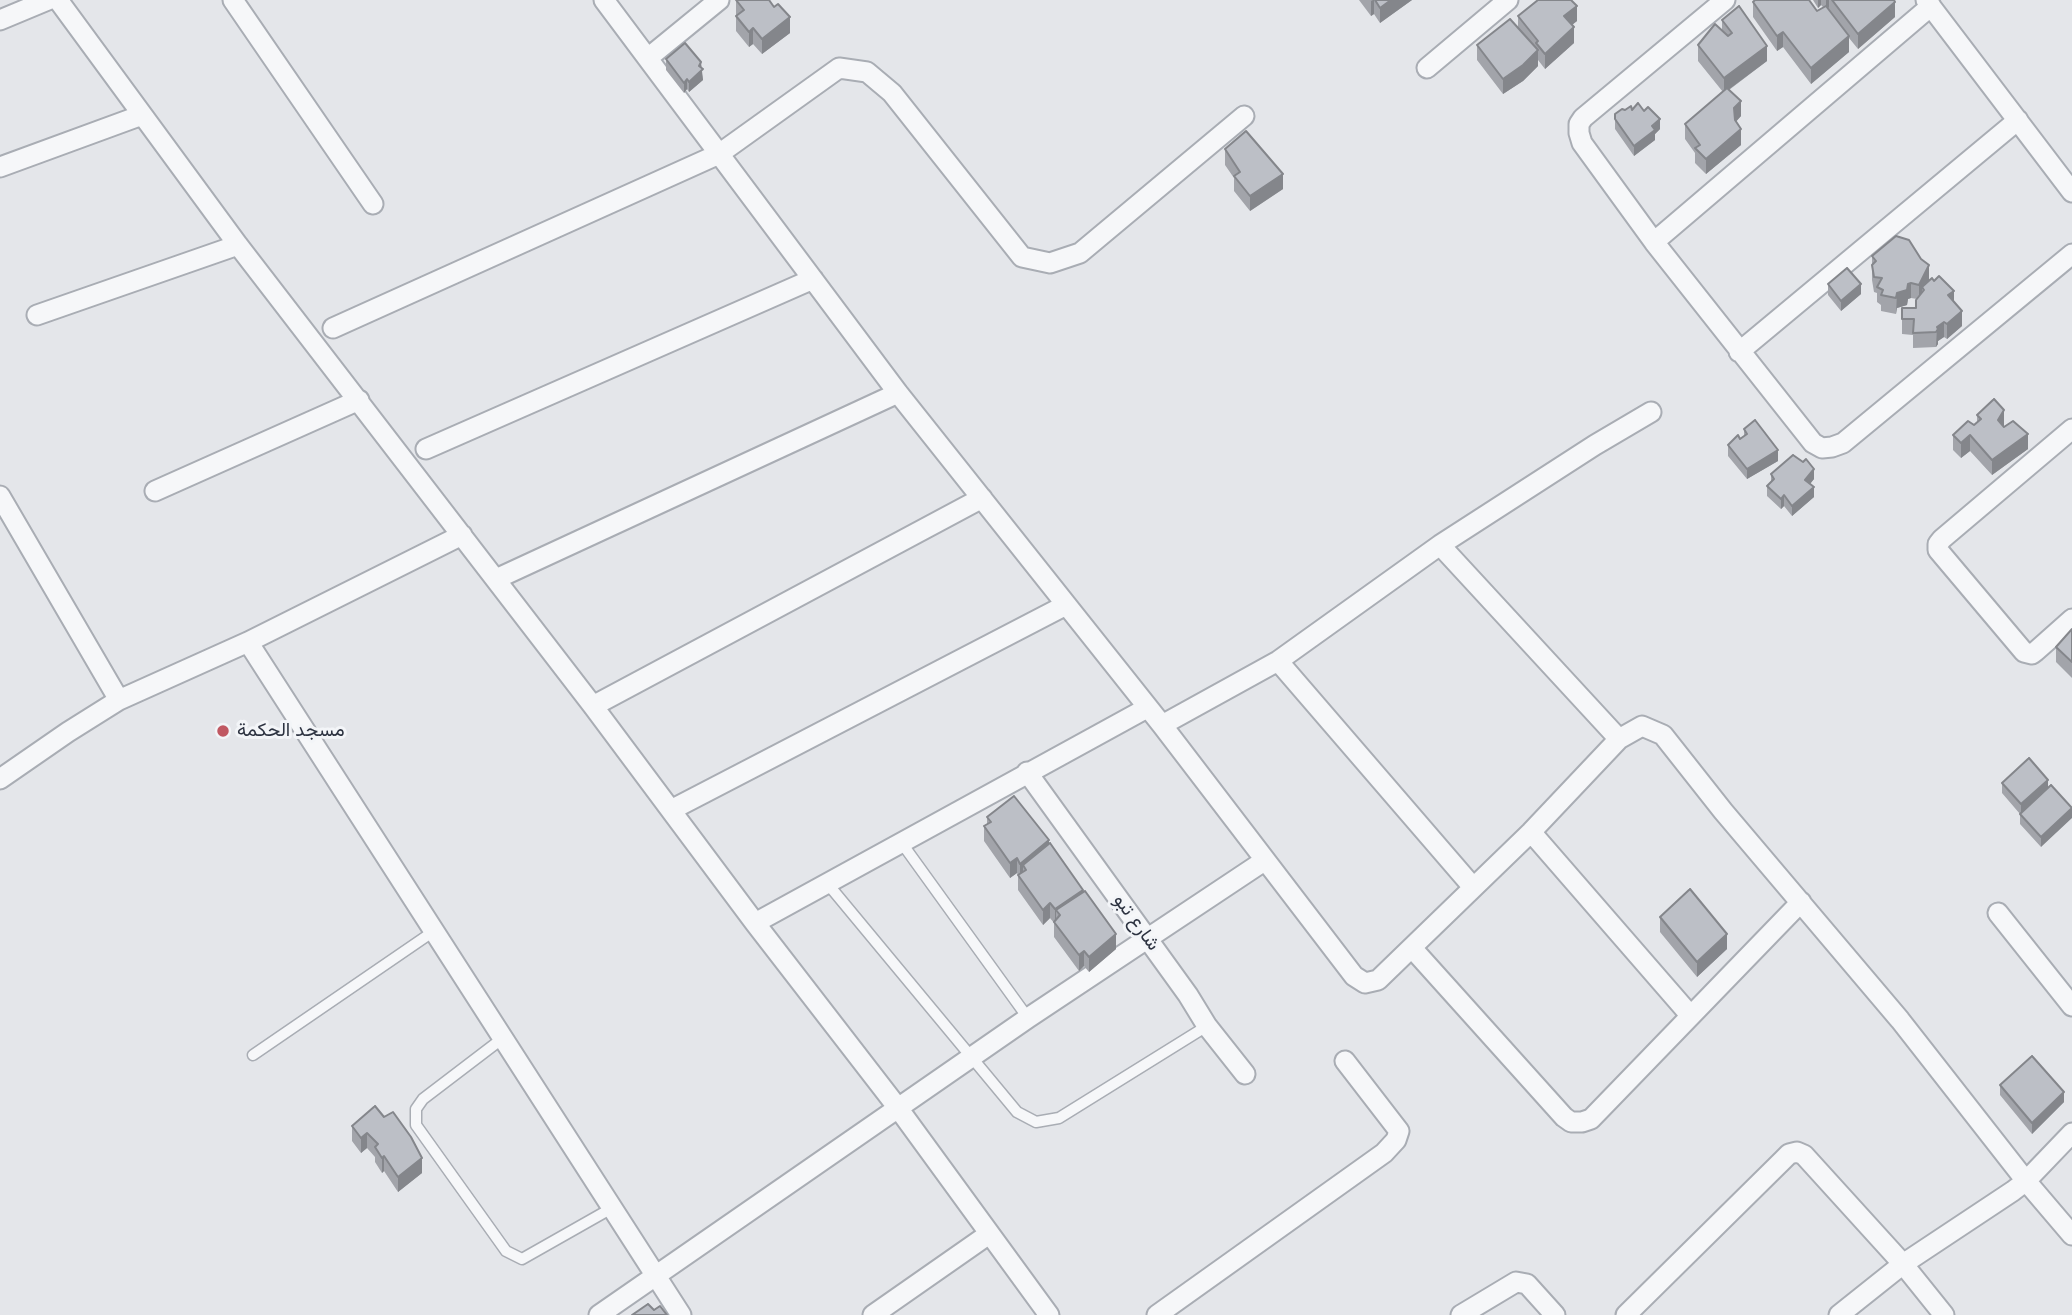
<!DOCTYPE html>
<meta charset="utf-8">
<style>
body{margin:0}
canvas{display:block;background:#e4e6ea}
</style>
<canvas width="2072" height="1315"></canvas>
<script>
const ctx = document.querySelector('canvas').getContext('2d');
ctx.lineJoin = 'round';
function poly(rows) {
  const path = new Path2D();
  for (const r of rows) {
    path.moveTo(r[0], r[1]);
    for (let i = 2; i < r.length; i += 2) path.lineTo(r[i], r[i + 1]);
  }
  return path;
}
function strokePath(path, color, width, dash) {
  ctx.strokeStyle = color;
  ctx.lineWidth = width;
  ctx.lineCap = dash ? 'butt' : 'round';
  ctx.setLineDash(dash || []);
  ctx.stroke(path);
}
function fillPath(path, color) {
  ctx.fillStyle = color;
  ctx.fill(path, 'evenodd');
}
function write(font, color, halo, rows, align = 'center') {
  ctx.font = font + ' Poppins,Vazirmatn,sans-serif';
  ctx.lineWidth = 6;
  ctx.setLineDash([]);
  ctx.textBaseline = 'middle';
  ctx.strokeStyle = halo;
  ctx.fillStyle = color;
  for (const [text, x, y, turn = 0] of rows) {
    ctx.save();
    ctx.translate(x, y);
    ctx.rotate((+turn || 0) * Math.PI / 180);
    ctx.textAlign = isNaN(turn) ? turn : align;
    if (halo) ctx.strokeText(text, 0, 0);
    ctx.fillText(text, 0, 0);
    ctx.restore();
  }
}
const service = poly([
 [901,842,1028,1018],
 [827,883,1017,1112,1036,1122,1059,1118,1207,1026],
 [503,1038,423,1099,416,1109,416,1125,506,1251,522,1259,612,1208],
 [253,1055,434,931]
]);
const minor = poly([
 [58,0,238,245,593,706,755,923,898,1108,1049,1315],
 [233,0,373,204],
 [604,0,898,393,1162,725,1354,976,1365,983,1378,980,1531,832,1619,739,1642,726,1663,735,1723,811,1900,1020,2026,1181,2072,1235],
 [1725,0,1583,118,1579,124,1579,133,1582,143,1654,242,1813,443,1822,448,1832,447,1843,443,2072,254],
 [1926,0,2072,192],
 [0,20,48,0],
 [648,58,719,0],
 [1427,68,1508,0],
 [0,167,142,115],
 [1654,242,1931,6],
 [37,315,238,245],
 [333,328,719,154,839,68,867,72,892,93,1022,257,1050,263,1080,253,1244,116],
 [1739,352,2018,120],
 [2072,429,1942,539,1938,544,1938,550,2024,652,2032,654,2036,651,2072,619],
 [426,449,813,279],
 [155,491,359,400],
 [0,496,119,700],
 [1440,545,1619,739],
 [496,579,898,393],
 [248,642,681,1315],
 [1278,661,1472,886],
 [593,706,982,498],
 [1162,725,1278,661,1440,545,1595,445,1651,412],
 [1027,772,1188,995,1207,1026,1245,1074],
 [0,779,68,732,119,700,248,642,462,535],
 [671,810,1066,605],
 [1531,832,1690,1015],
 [1998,913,2072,1006],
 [755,923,1147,708],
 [1412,948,1564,1117,1571,1122,1582,1122,1591,1119,1801,902],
 [599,1315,1028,1018,1264,861],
 [873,1315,989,1234],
 [1157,1315,1384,1153,1396,1140,1399,1131,1345,1061],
 [1461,1315,1516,1282,1527,1284,1555,1315],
 [1626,1315,1783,1160,1789,1154,1797,1152,1804,1155,1903,1264,1944,1315],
 [1839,1315,1903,1264,2013,1191,2026,1181,2072,1133]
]);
strokePath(service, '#a9adb4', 13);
strokePath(minor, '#a9adb4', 23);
strokePath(service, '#f6f7f9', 10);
strokePath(minor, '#f6f7f9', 19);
fillPath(poly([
 [736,0,790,33,762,54,753,44,749,47,736,31],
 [1359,0,1412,0,1380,23,1374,14,1371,16],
 [1813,0,1894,0,1895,17,1858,49,1849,38,1849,52,1811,84,1783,47,1777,51,1753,17,1753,2,1817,11,1823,7,1821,5,1818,8],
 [1518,16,1577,21,1572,25,1574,43,1545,69,1538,60,1538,66,1523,81,1503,94,1477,60,1477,45,1518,29],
 [1722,20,1767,61,1729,90,1741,116,1736,121,1741,145,1706,174,1695,163,1695,153,1685,139,1685,124,1723,92,1698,61,1698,45,1722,31],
 [666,59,701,68,703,80,689,92,687,89,684,93,666,70],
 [1625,110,1632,110,1660,129,1655,134,1655,140,1634,156,1615,129,1615,114],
 [1225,149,1283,189,1250,211,1234,191,1234,178,1225,165],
 [1872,256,1934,281,1954,302,1962,326,1947,339,1944,337,1938,341,1938,344,1936,347,1913,348,1913,335,1902,334,1902,308,1916,308,1917,299,1911,298,1908,299,1907,305,1897,308,1896,314,1881,311,1881,305,1877,302,1877,293,1874,292,1872,280],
 [1828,284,1861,294,1841,311,1828,295],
 [1977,415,2004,425,2003,426,2028,449,1992,475,1970,451,1961,458,1953,450,1953,435,1974,425,1977,423],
 [1744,429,1778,461,1747,479,1728,456,1728,445,1744,436],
 [1771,474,1814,479,1810,484,1814,497,1792,516,1784,506,1781,509,1767,496,1767,486,1771,482],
 [2072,629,2072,678,2056,662,2056,647],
 [2048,780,2041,847,2020,824,2020,814,2002,793,2002,783],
 [987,817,1049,843,1083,892,1116,949,1089,972,1084,966,1079,971,1054,937,1054,923,1050,918,1043,925,1018,890,1018,875,1017,873,1010,878,984,841,984,826,987,824],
 [1660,917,1727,949,1697,977,1660,932],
 [2000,1085,2064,1102,2032,1134,2000,1095],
 [375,1106,422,1173,398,1192,384,1171,382,1173,375,1162,375,1157,367,1148,361,1153,352,1141,352,1126]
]), '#a2a4aa');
fillPath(poly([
 [1373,0,1374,0,1374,14,1371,16,1371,1],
 [1391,0,1412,0,1380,23,1380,8],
 [1818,0,1821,0,1821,5,1818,8],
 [1826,0,1829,0,1829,7,1826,11],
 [1895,2,1895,17,1858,49,1858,34],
 [1577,6,1577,21,1564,31,1564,16],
 [790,17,790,33,762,54,762,39],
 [1574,27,1574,43,1545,69,1545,54],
 [753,28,753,44,749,47,749,32],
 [1783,32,1783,47,1777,51,1777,36],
 [1849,36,1849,52,1811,84,1811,68],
 [1767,46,1767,61,1724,93,1724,78],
 [1538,50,1538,66,1523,81,1503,94,1503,79],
 [701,62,703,80,689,92,689,82],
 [687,79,687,89,684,93,684,83],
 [1741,101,1741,116,1734,124,1734,108],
 [1660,119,1660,129,1655,134,1655,140,1634,156,1634,146],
 [1741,129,1741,145,1706,174,1706,159],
 [1283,174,1283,189,1250,211,1250,196],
 [1929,265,1929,281,1922,287,1922,295,1919,300,1919,285],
 [1911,283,1911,298,1908,299,1907,305,1897,308,1896,314,1897,293],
 [1861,284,1861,294,1841,311,1841,301],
 [1954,291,1954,306,1948,295],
 [1962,311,1962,326,1947,339,1947,324],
 [1944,322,1944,337,1938,341,1938,344,1936,347,1937,327],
 [2004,410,2004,425,1998,436,1998,420],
 [2028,434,2028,449,1992,475,1992,460],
 [1970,435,1970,451,1961,458,1961,443],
 [1778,450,1778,461,1747,479,1747,469],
 [1814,469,1814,479,1805,490,1805,480],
 [1814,487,1814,497,1792,516,1792,506],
 [1784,495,1784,506,1781,509,1781,499],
 [2048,780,2048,790,2021,815,2021,804],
 [2072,808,2072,818,2041,847,2041,837],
 [1049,840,1049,855,1023,865,1023,877,1020,879,1020,864],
 [1017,858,1017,873,1010,878,1010,863],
 [1083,890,1083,905,1060,915,1056,910,1056,923,1055,924,1055,909],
 [1050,903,1050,918,1043,925,1043,910],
 [1116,934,1116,949,1089,972,1089,957],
 [1727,934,1727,949,1697,977,1697,962],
 [1084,951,1084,966,1079,971,1079,955],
 [2064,1092,2064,1102,2032,1134,2032,1123],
 [367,1133,367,1148,361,1153,361,1138],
 [384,1156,384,1171,382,1173,382,1158],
 [422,1158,422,1173,398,1192,398,1177]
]), '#84868b');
const building = poly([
 [736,0,769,0,774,7,778,4,790,17,762,39,753,28,749,32,736,16,744,10,736,0],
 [1375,0,1391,0,1380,8,1375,0],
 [1538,0,1571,0,1577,6,1564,16,1574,27,1545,54,1536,43,1538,41,1518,16,1538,0],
 [1755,0,1809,0,1817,11,1826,6,1849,36,1811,68,1783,32,1777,36,1753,2,1755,0],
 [1832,0,1894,0,1895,2,1858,34,1832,0],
 [1739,6,1767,46,1724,78,1698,45,1715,24,1728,36,1732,33,1722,20,1739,6],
 [1510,19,1538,50,1523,65,1503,79,1477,45,1510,19],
 [685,43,701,62,699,66,703,69,689,82,687,79,684,83,666,59,685,43],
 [1727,88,1741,101,1734,108,1735,120,1741,129,1706,159,1695,148,1700,145,1685,124,1727,88],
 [1638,103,1644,111,1648,107,1660,119,1652,126,1655,130,1634,146,1615,119,1615,114,1622,109,1625,110,1631,106,1632,110,1638,103],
 [1246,131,1283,174,1250,196,1234,176,1240,172,1225,149,1246,131],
 [1896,236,1909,240,1921,259,1929,265,1919,285,1911,283,1908,284,1907,290,1897,293,1896,298,1881,295,1883,290,1877,287,1882,278,1874,277,1872,265,1876,261,1872,256,1896,236],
 [1847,268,1861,284,1841,301,1828,284,1847,268],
 [1939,276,1954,291,1948,295,1962,311,1947,324,1944,322,1937,327,1938,329,1936,332,1913,333,1914,319,1902,319,1902,308,1916,308,1916,300,1924,290,1922,287,1932,278,1934,281,1939,276],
 [1994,399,2004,410,1998,420,2004,427,2013,421,2028,434,1992,460,1970,435,1961,443,1953,435,1968,421,1974,425,1981,419,1977,415,1994,399],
 [1755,420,1778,450,1747,469,1728,445,1738,435,1740,439,1747,434,1744,429,1755,420],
 [1793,455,1803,462,1806,459,1814,469,1805,480,1814,487,1792,506,1784,495,1781,499,1767,486,1774,479,1771,474,1793,455],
 [2072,629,2072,662,2056,647,2072,629],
 [2029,758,2048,780,2021,804,2002,783,2029,758],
 [2051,785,2072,808,2041,837,2020,814,2051,785],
 [1014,796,1049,840,1020,864,1017,858,1010,863,984,826,991,822,987,817,1014,796],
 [1050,843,1083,890,1055,909,1050,903,1043,910,1018,875,1026,870,1023,865,1050,843],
 [1690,889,1727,934,1697,962,1660,917,1690,889],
 [1085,891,1116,934,1089,957,1084,951,1079,955,1054,922,1060,915,1056,910,1085,891],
 [2032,1056,2064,1092,2032,1123,2000,1085,2032,1056],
 [375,1106,384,1117,393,1112,411,1137,422,1158,398,1177,384,1156,382,1158,375,1147,378,1144,367,1133,361,1138,352,1126,375,1106],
 [648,1304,654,1310,660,1306,667,1315,632,1315,648,1304]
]);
fillPath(building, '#bcbfc6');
strokePath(building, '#84868b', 2);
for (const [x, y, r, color] of [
 [223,731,7,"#c05862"]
]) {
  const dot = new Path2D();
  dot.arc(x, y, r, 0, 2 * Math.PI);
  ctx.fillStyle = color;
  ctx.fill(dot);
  strokePath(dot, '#f3f5f8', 2.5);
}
write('19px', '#2d3341', '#f3f5f8', [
 ["مسجد الحكمة",237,731]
], 'left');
write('19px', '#2d3341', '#f3f5f8', [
 ["شارع تبو",1136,923,54]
]);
</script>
